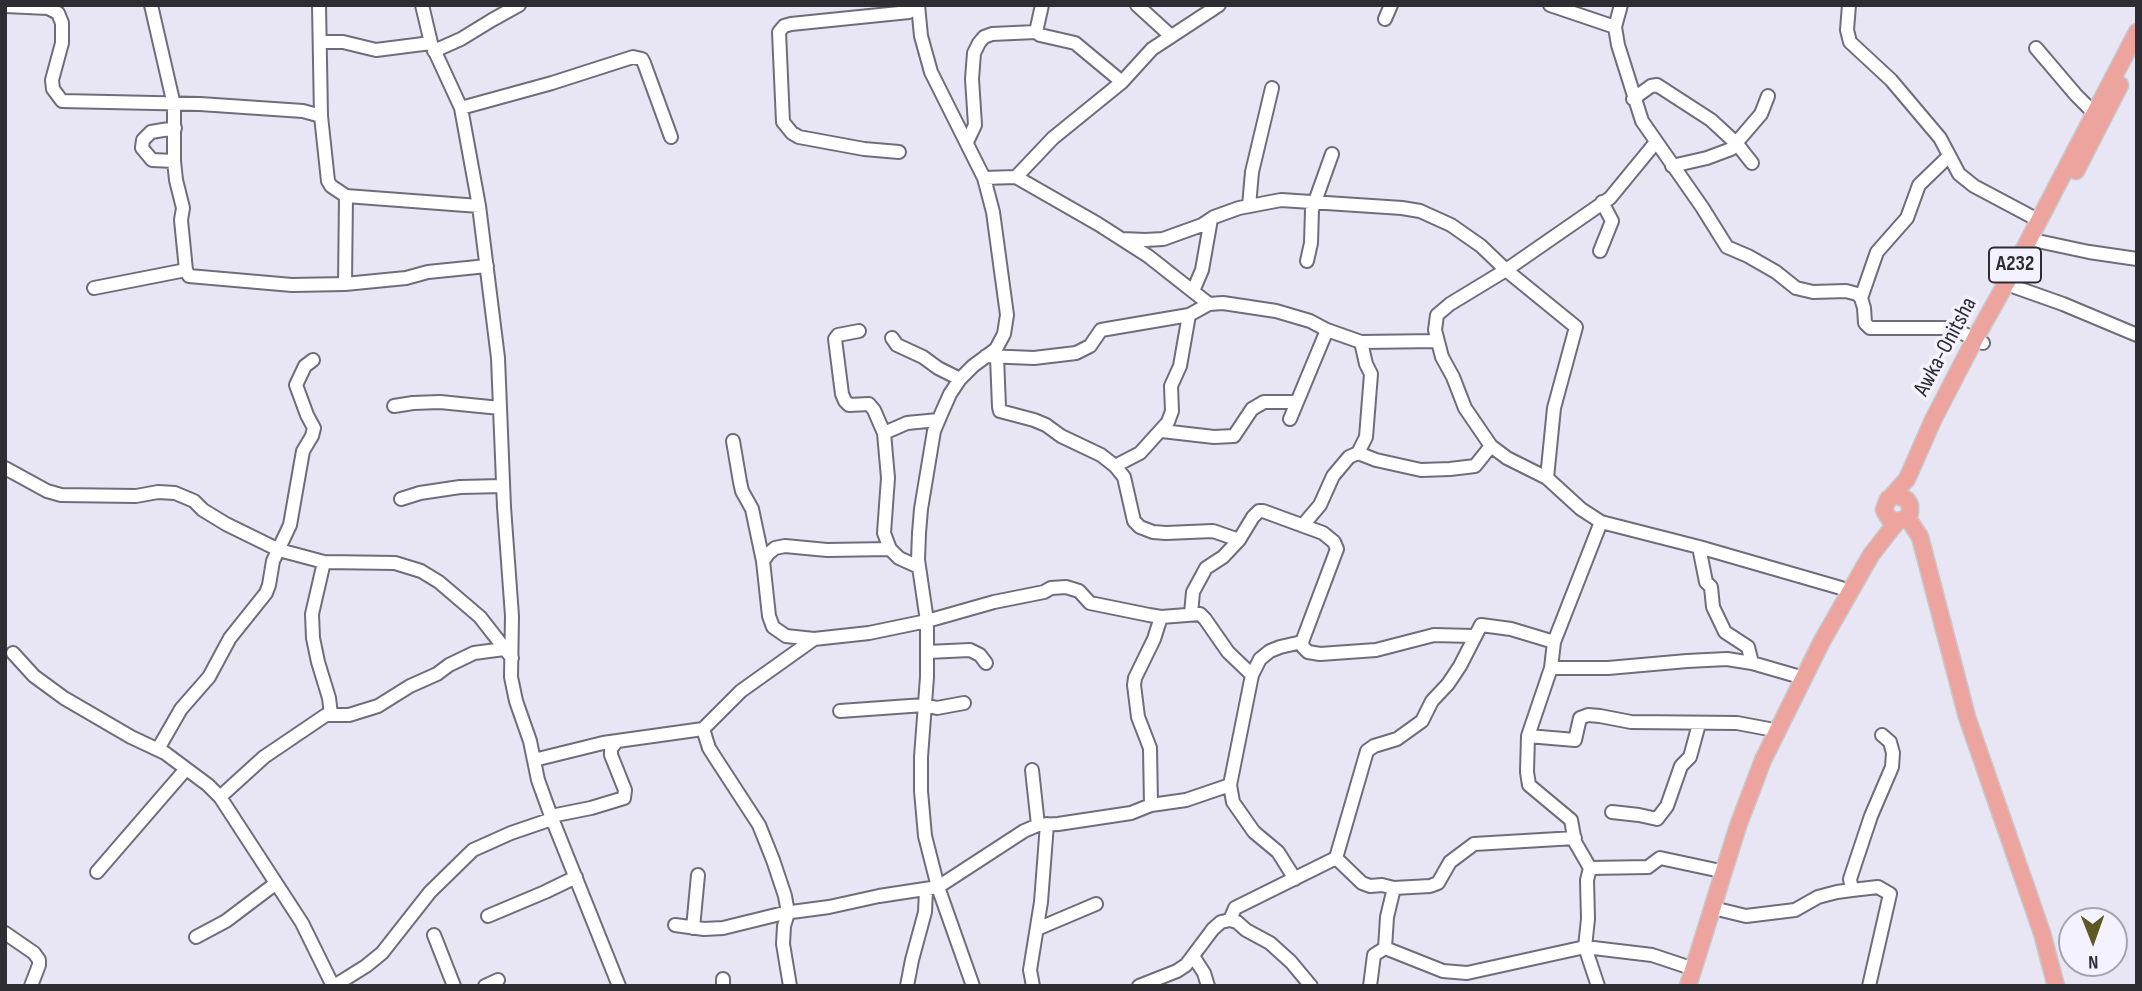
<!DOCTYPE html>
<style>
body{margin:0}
#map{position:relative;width:2142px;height:991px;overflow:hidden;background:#e8e5f4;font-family:"Sofia Sans Condensed",sans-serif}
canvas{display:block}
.frame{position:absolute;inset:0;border:7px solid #2e2d33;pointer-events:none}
.north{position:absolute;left:2058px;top:907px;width:70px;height:70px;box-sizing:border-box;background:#f5f2ff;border:2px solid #a5a3ad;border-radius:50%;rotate:179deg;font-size:19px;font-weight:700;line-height:28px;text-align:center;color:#2e2d33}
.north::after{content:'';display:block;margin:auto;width:24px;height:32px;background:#5e5824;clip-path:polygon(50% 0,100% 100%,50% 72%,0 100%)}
</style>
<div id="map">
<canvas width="2142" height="991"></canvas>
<div class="frame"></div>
<div class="north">N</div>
</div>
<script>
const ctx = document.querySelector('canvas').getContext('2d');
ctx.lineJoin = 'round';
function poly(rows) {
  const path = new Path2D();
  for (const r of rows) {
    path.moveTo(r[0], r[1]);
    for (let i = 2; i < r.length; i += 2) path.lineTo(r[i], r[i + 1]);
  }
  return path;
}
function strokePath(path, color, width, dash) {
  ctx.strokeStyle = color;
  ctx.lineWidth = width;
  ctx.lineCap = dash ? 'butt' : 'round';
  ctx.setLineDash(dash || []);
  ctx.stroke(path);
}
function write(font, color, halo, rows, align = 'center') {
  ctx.font = font + ' "Sofia Sans Condensed",sans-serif';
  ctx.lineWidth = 7;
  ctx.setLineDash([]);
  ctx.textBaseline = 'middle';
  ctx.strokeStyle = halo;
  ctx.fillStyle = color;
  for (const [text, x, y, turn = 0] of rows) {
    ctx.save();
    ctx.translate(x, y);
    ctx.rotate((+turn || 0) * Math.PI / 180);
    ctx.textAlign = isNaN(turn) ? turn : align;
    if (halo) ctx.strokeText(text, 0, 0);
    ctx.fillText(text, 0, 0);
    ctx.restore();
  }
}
const minor = poly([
 [151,5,174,105,174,161,176,180,183,208,181,220,186,270,189,276,292,285,345,284,406,278,428,272,487,266],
 [319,5,321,116,328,181,331,186,346,196,479,206],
 [422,5,431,43,461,108,479,206,498,358,504,507,512,616,511,677,516,701,530,741,538,780,551,816,619,986],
 [918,5,921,36,931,72,984,178,993,212,1007,315,1004,334,996,349,973,366,960,379,950,394,942,412,934,431,921,509,919,533,918,560,927,621,927,677,921,757,921,791,925,836,938,887,973,986],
 [1042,5,1036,32,1040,35,1075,43,1122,82],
 [1137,5,1171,36],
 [1550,5,1615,27],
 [1621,5,1615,27,1618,45,1642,121,1702,207,1727,247,1748,256,1776,272,1796,288,1813,292,1846,291,1857,294,1861,298,1864,308,1865,323,1870,328,1946,328,1956,330,1983,343],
 [1849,5,1847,30,1850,42,1891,80,1940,138,1959,174,1974,186,2038,220],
 [5,6,48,8,58,13,62,23,62,43,52,80,53,89,62,101,200,104,303,111,321,116],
 [1385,19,1391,5],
 [320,42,343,42,376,50,431,43],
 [2036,48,2076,95,2094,113],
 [434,51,461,39,492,20,519,5],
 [1633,99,1651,86,1657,85,1711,120,1737,144,1752,163],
 [461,108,552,83,633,57,642,59,644,63,671,137],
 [967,142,975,125,972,79,974,53,979,43,984,37,992,34,1036,32],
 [1656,142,1610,198,1506,270,1450,304,1437,315,1435,330,1442,357,1453,377,1465,408,1491,446,1507,458,1547,478,1581,509,1601,522,1699,547,1841,588],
 [899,152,864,149,799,137,792,133,783,122,779,32,784,26,791,24,909,12],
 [174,161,152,160,142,148,143,140,151,132,175,128],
 [1672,166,1707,158,1731,149,1761,114,1768,96],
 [1016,177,1053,138,1122,82,1152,49,1219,5],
 [984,178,1016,177,1098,224,1148,256,1209,304],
 [1249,206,1252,172,1272,88],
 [1122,239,1145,240,1163,239,1202,225,1214,217,1239,208,1281,200,1402,208,1420,211,1451,225,1481,246,1506,270,1576,327,1554,408,1547,478],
 [2028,239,2089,252,2137,259],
 [1600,251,1612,221,1602,202],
 [1307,261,1311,243,1312,210,1332,154],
 [345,284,346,196],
 [2015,287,2063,304,2137,335],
 [94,288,186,270],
 [1193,291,1202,270,1211,219],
 [1861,298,1877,252,1907,218,1919,185,1949,156],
 [859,331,838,335,835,339,842,394,845,401,849,405,869,404,874,410,884,433,888,478,884,533,890,549,899,558,919,567],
 [892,338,897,345,923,357,938,368,960,379],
 [986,356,1034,358,1076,353,1090,346,1101,330,1189,315,1209,304,1223,303,1276,311,1310,321,1327,330,1361,342,1437,341],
 [997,357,999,407,1000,411,1034,420,1046,425,1061,436,1101,455,1115,466,1124,477,1134,521,1140,527,1153,532,1166,533,1213,531,1239,540],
 [394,406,413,403,440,402,500,408],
 [1290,419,1327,330],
 [1162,431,1214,437,1234,436,1252,409,1264,402,1296,402],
 [884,433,907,423,938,420],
 [733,441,740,482,742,491,752,509,763,561,769,616,773,627,786,636,814,639,869,633,927,621,994,602,1044,592,1051,588,1066,587,1079,591,1090,603,1149,615,1161,617,1200,614,1205,619,1228,652,1252,675],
 [1358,453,1376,460,1421,470,1450,469,1475,466,1491,446],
 [1115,466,1140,453,1168,422,1172,411,1171,386,1180,366,1189,315],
 [5,468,47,491,61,495,136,496,158,492,175,493,194,501,203,510,226,524,279,550,324,562,395,563,421,571,439,582,480,617,512,658],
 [401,499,420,493,460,487,503,486],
 [1303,525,1320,505,1333,476,1349,457,1358,453,1366,437,1371,374,1366,364,1361,342],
 [1699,547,1706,582,1711,587,1713,607,1725,632,1748,647,1752,663],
 [763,561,768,554,775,548,785,546,827,550,890,549],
 [324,562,312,614,313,638,318,662,329,698,331,714],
 [1191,614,1193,592,1206,568,1223,557,1239,540,1253,517,1259,511,1263,511,1323,533,1334,542,1337,549,1302,642],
 [1302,642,1303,647,1308,652,1320,654,1376,650,1434,635,1473,636],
 [927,652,970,650,980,655,986,663],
 [13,653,34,676,64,698,131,737,165,753,208,785,220,797,302,923,333,986],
 [1551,668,1608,668,1687,661,1727,659,1752,663,1797,676],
 [840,711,924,705,937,708,964,703],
 [703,729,709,748,716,759,759,825,773,860,785,896,788,913,784,926,783,944,790,986],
 [1528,736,1575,740,1580,718,1588,715,1600,716,1631,722,1737,723,1769,729],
 [158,749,181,709,209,677,230,638,266,593,269,585,273,561,290,525,303,451,312,436,314,428,307,415,296,385,305,366,313,360],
 [534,760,603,743,703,729,741,691,814,639],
 [1032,770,1038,825],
 [220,797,264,757,326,715,349,715,378,706,410,686,437,674,449,665,474,653,504,649],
 [1151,805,1150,748,1138,717,1134,685,1135,678,1154,639,1161,617],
 [1612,812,1639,815,1657,819,1667,806,1681,766,1690,757,1699,724],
 [551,816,591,808,624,798,625,790,611,755,611,749,617,741],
 [1336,858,1367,751,1374,746,1397,739,1422,721,1432,701,1448,684,1460,666,1481,625,1511,629,1554,642],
 [1590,868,1648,867,1660,858,1716,870],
 [97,872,186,769],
 [1295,879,1278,852,1254,832,1233,802,1230,785,1252,675,1260,659,1270,651,1280,647,1302,642],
 [1713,908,1746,916,1795,910,1818,897,1837,892,1852,890],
 [488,916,545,892,576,877],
 [1230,920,1235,908,1336,858,1362,883,1370,886,1382,885,1394,888,1430,886,1438,883,1450,862,1474,844,1575,838],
 [675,925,704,929,723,928,784,913,829,907,879,896,938,887,1024,831,1038,825,1058,824,1131,813,1151,805,1186,800,1230,785],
 [693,928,698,875],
 [1037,929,1096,904],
 [5,933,34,953,39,960,39,965,31,986],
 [434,935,454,986],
 [196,937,226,921,275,884],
 [1385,948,1443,971,1467,973,1585,947,1652,955,1685,966],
 [1193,956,1204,973,1208,986],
 [334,986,366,966,382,953,430,892,473,850,511,833,552,819],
 [485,986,498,980],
 [723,986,723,979],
 [907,986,912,960,925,912,926,890],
 [1033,986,1030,970,1041,902,1047,824],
 [1139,986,1177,971,1186,965,1213,929,1221,922,1230,920,1237,922,1246,930,1270,943,1291,962,1311,986],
 [1370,986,1374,955,1385,948,1387,917,1394,888],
 [1598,986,1585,947,1588,919,1587,880,1590,868,1575,842,1571,820,1529,785,1527,772,1528,736,1551,668,1554,642,1601,522],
 [1869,986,1890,894,1878,887,1852,890,1850,879,1871,816,1892,767,1893,753,1890,742,1882,735]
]);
const major = poly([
 [2076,171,2120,85],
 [1892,496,1907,479,1911,470,1933,420,1976,337,2008,280,2137,32],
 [1907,517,1920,537,1967,717,2042,933,2056,986],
 [1688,986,1738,826,1763,760,1822,641,1871,555,1892,528,1898,521,1905,519,1910,513,1910,505,1907,500,1897,495,1888,499,1884,510,1890,520,1898,521]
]);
strokePath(minor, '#706d7a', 16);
strokePath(major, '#c9c8ca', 19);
strokePath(minor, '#fff', 12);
strokePath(major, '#eda49e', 16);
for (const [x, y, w] of [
 [2015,265,52]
]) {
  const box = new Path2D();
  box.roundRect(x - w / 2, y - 17.5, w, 35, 5);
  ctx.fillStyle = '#f5f2ff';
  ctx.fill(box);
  strokePath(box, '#2e2d33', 2);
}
write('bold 21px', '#2e2d33', null, [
 ["A232",2015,265]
]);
write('23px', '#2e2d33', '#f5f2ff', [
 ["Awka-Onitsha",1946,347,-62]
]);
</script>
